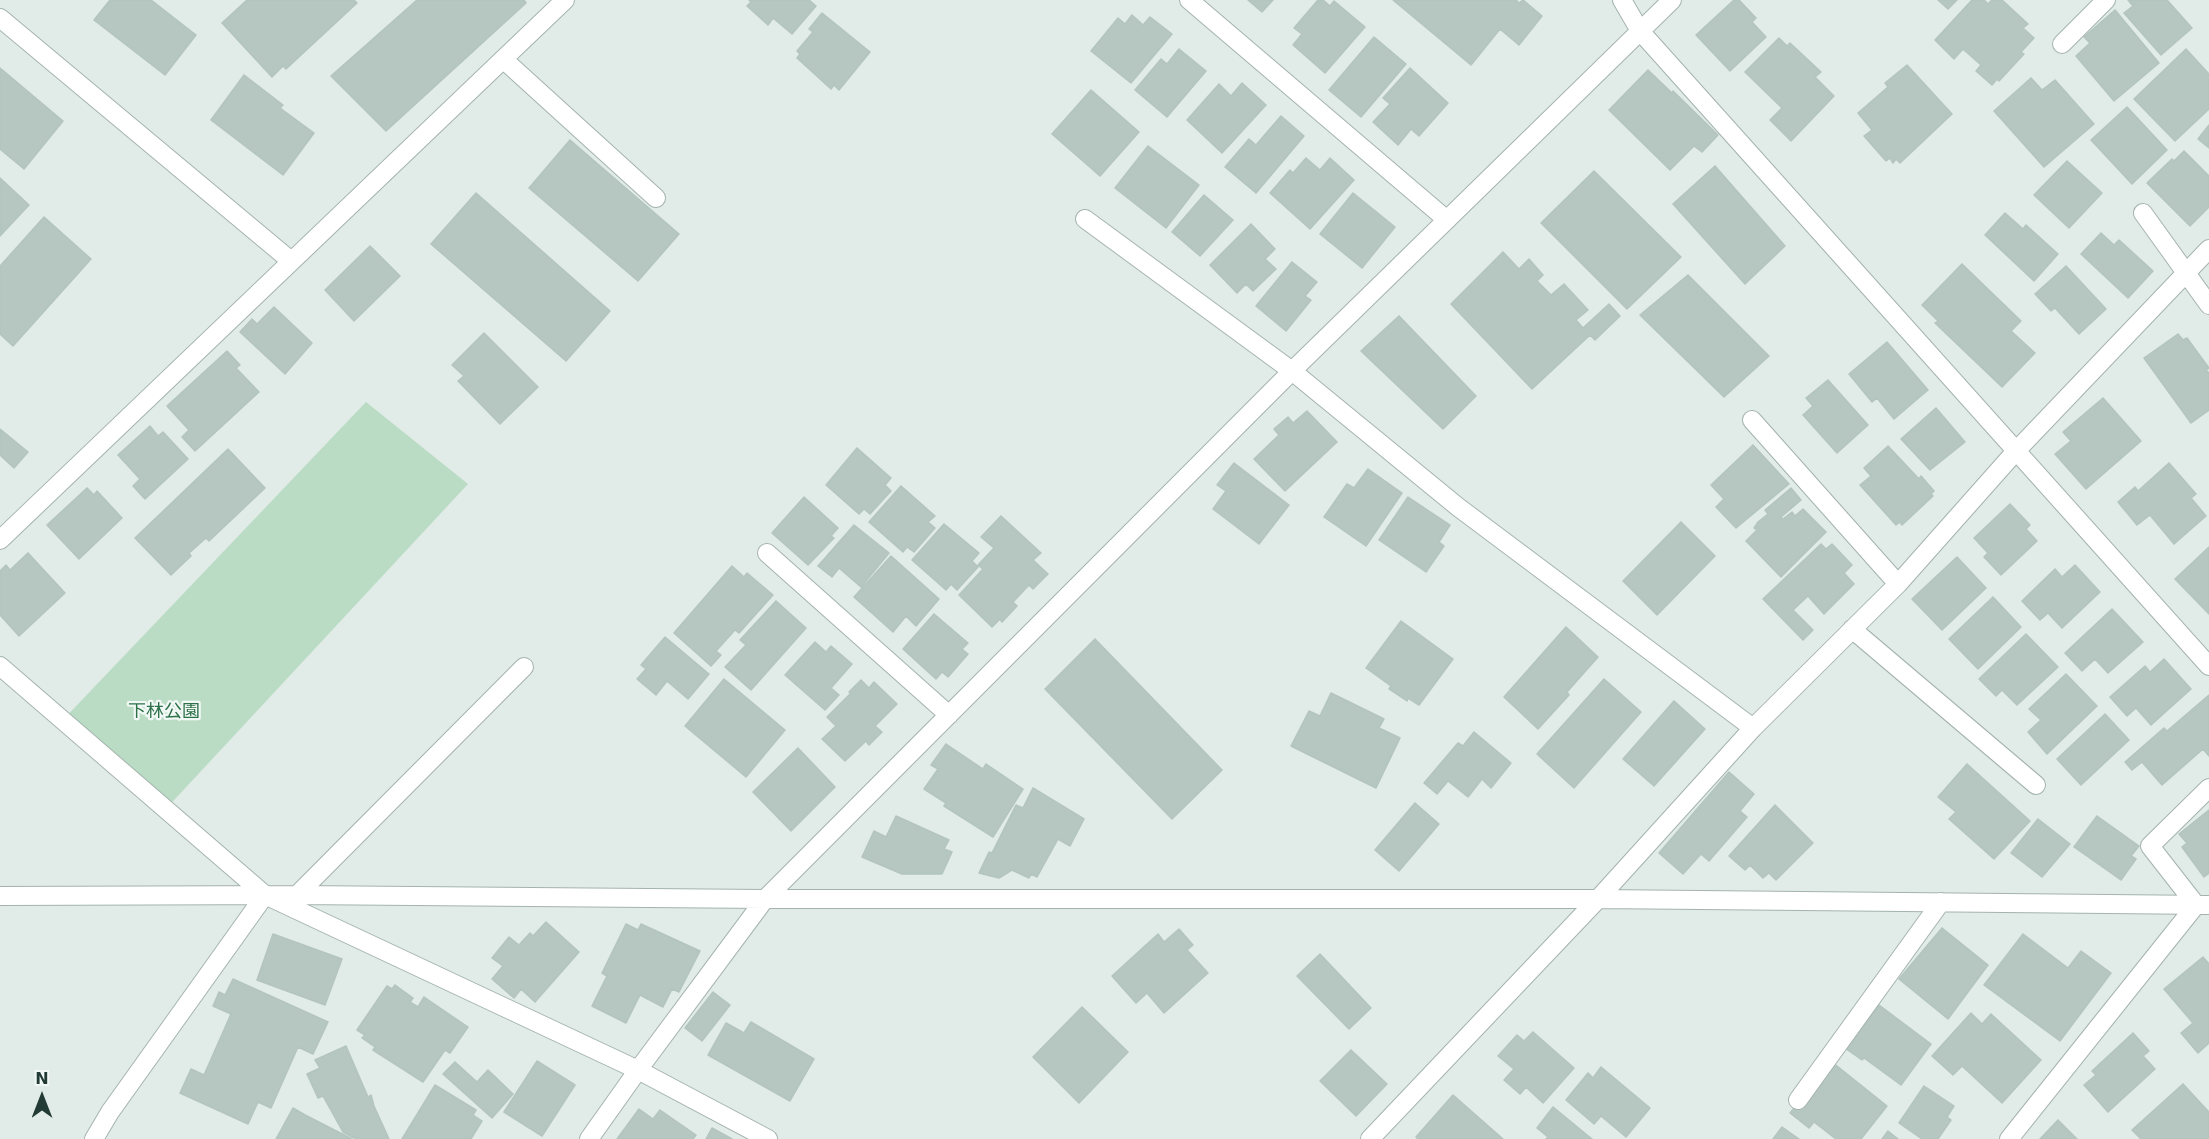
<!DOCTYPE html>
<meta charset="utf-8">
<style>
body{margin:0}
#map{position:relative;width:2209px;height:1139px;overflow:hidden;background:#e1ebe7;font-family:"DejaVu Sans",sans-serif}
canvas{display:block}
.north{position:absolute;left:12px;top:1067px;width:60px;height:60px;-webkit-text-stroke:4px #f1f8f5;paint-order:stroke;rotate:0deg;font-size:16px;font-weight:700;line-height:24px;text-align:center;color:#223b35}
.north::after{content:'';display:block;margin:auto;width:21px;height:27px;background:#223b35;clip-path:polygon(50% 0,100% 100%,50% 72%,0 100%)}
</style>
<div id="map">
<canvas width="2209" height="1139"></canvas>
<div class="north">N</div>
</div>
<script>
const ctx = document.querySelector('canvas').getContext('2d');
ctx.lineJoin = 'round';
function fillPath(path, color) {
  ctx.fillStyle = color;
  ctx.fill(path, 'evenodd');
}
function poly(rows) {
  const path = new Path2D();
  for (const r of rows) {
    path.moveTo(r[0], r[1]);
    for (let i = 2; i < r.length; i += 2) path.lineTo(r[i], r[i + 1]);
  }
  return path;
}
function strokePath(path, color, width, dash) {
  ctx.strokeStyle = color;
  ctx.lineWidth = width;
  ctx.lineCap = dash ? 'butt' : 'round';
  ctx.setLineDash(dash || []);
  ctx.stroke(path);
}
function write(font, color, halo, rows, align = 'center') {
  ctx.font = font + ' "DejaVu Sans","Noto Sans JP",sans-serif';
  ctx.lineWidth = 4.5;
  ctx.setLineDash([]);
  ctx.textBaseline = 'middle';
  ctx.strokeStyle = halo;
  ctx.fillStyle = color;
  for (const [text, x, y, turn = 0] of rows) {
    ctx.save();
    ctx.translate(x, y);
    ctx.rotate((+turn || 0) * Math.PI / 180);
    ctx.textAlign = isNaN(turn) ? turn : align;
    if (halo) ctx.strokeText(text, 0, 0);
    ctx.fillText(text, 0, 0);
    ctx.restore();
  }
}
fillPath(poly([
 [366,402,468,484,163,812,60,723]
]), '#badcc4');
const building = poly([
 [110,0,151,0,196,35,165,75,94,20,110,0],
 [247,0,354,0,357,3,286,69,283,66,272,77,222,23,247,0],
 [417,0,524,0,526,3,386,131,331,76,417,0],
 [749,0,809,0,816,6,792,34,773,18,768,25,747,6,751,2,749,0],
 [1248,0,1273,0,1262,12,1248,0],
 [1318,0,1323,0,1330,6,1334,1,1365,27,1325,73,1293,45,1302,34,1294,28,1318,0],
 [1393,0,1516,0,1519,3,1523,0,1542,16,1519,45,1500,29,1471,65,1393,0],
 [1734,0,1739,0,1756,18,1752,22,1766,37,1730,71,1696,35,1734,0],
 [1938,0,1957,0,1948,9,1938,0],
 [1972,0,1984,0,1988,4,1992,0,2002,0,2028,24,2023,28,2034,38,2021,52,2024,54,1999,81,1997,79,1992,85,1976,71,1981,65,1963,49,1954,59,1935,40,1972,0],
 [2128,0,2167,0,2192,28,2161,55,2124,13,2133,6,2128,0],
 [2115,10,2159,63,2114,101,2076,56,2090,43,2084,37,2115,10],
 [822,13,870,52,839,90,834,85,831,89,797,58,800,54,797,51,813,32,809,29,822,13],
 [1132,15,1143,25,1150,17,1172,34,1131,83,1091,51,1118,18,1125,24,1132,15],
 [1374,37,1406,64,1361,117,1329,90,1374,37],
 [1779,38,1787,46,1790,43,1821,72,1815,77,1834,96,1791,141,1770,120,1782,108,1745,72,1779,38],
 [1179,49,1206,71,1167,117,1135,90,1161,59,1167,64,1179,49],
 [2186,49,2209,74,2209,109,2175,141,2134,99,2186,49],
 [1907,65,1952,114,1900,163,1896,159,1893,163,1890,158,1886,161,1864,136,1872,130,1858,113,1888,87,1885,83,1907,65],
 [0,68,63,121,24,169,0,149,0,68],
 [1410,68,1448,103,1419,136,1411,129,1398,145,1373,122,1390,104,1383,98,1410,68],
 [1648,70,1672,93,1673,91,1718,135,1702,152,1694,146,1670,170,1609,110,1648,70],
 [244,75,283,105,280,108,314,133,283,175,211,120,244,75],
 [2031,78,2042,90,2055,80,2094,124,2044,167,1994,111,2031,78],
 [1242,83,1266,105,1222,153,1187,120,1219,84,1231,96,1242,83],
 [1091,90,1139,132,1100,176,1052,134,1091,90],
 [2127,107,2167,150,2132,184,2091,140,2127,107],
 [1281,116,1304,136,1256,193,1225,167,1249,139,1256,145,1281,116],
 [2209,125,2209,148,2198,139,2209,125],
 [570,140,679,234,638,281,529,188,570,140],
 [1148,146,1199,185,1166,228,1115,188,1148,146],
 [2184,151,2209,176,2209,207,2190,226,2147,183,2172,159,2174,161,2184,151],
 [1306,158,1320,170,1330,158,1354,180,1310,229,1270,193,1290,170,1293,173,1306,158],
 [2067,161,2102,193,2069,228,2034,195,2067,161],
 [1715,166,1785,246,1745,284,1673,204,1715,166],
 [1594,171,1681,257,1627,309,1541,223,1594,171],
 [0,178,29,205,0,236,0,178],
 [476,193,610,311,566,361,431,244,476,193],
 [1353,193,1395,227,1362,268,1320,234,1353,193],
 [1204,195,1233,220,1200,256,1172,232,1204,195],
 [2005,213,2023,229,2026,225,2058,254,2034,281,1985,235,2005,213],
 [44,217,91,259,13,346,0,334,0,266,44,217],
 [1251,224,1275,249,1265,259,1276,269,1253,291,1246,284,1237,293,1210,265,1251,224],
 [2101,233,2114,245,2119,240,2153,271,2128,298,2081,254,2101,233],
 [370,246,400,276,354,321,325,290,370,246],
 [1503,252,1519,269,1529,259,1543,275,1537,281,1551,295,1564,284,1588,310,1576,320,1583,328,1609,304,1620,316,1595,340,1590,335,1532,389,1451,304,1503,252],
 [1292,262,1317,282,1305,296,1311,300,1286,331,1256,306,1292,262],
 [1962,264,2021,321,2011,331,2035,353,2002,387,1935,323,1938,321,1922,305,1962,264],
 [2066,266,2106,309,2079,334,2055,308,2051,311,2035,294,2066,266],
 [1688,275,1769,356,1724,397,1640,315,1688,275],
 [274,307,312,343,285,374,240,332,252,319,257,324,274,307],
 [1399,316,1476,396,1443,429,1361,351,1399,316],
 [484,333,538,387,500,424,458,381,464,376,452,365,484,333],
 [2178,334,2183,340,2187,338,2209,368,2206,370,2209,373,2209,410,2191,423,2144,358,2178,334],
 [1887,342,1928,390,1894,419,1877,398,1872,402,1849,374,1887,342],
 [227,351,240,365,236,368,259,392,195,451,182,437,189,430,167,406,227,351],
 [1828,380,1868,425,1837,453,1803,415,1813,406,1806,398,1828,380],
 [2103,398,2141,441,2086,489,2055,454,2071,441,2063,432,2103,398],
 [1936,408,1965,442,1930,470,1901,439,1936,408],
 [1307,411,1337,442,1285,491,1254,459,1279,435,1274,429,1288,417,1293,423,1307,411],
 [150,426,158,436,163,432,188,459,145,499,133,486,140,479,118,455,150,426],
 [0,429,28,452,14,468,0,455,0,429],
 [1753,445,1789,484,1736,528,1716,507,1724,499,1711,485,1753,445],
 [1888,446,1919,479,1921,476,1934,491,1931,494,1933,496,1902,525,1900,522,1896,525,1860,485,1871,476,1864,468,1888,446],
 [857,448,891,478,885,485,891,491,870,514,864,509,859,514,826,485,857,448],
 [228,449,265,488,209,541,206,538,189,553,191,556,171,575,135,538,228,449],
 [1234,463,1289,505,1259,544,1213,509,1226,491,1217,485,1234,463],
 [2169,463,2196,494,2191,498,2206,516,2174,544,2150,515,2137,525,2118,502,2135,487,2138,491,2169,463],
 [1368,469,1402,493,1366,546,1324,517,1347,484,1354,488,1368,469],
 [901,486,935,516,928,522,935,528,914,552,907,547,903,552,869,522,901,486],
 [87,488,94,495,97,491,122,518,79,559,47,525,87,488],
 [1791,488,1801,500,1781,517,1783,519,1792,512,1795,516,1803,509,1826,532,1781,577,1746,541,1757,530,1754,528,1758,522,1768,514,1765,510,1791,488],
 [804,497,838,528,831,536,834,538,808,565,772,533,804,497],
 [1408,497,1450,525,1439,542,1444,546,1426,572,1379,540,1408,497],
 [2010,504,2030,525,2026,529,2037,541,2001,575,1984,557,1988,553,1974,538,2010,504],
 [1001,516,1041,553,1033,560,1048,574,1033,589,1029,585,1013,602,1017,606,1002,622,1000,619,992,627,959,595,983,569,978,565,994,548,981,537,1001,516],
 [1681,522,1715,556,1657,615,1623,581,1681,522],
 [944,524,979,553,972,561,978,567,957,590,951,584,946,590,912,560,944,524],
 [854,525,889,553,861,587,839,568,832,577,818,566,854,525],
 [1821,544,1826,549,1832,544,1852,565,1844,573,1854,584,1824,614,1808,596,1793,610,1813,630,1803,640,1763,599,1821,544],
 [2209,547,2209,614,2175,579,2209,547],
 [28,553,65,593,19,636,0,615,0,571,6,565,10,570,28,553],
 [891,556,939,599,916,626,906,616,893,632,854,597,891,556],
 [1957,557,1986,588,1942,630,1912,599,1957,557],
 [2075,565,2100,592,2062,628,2048,613,2040,620,2022,601,2055,569,2062,577,2075,565],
 [732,566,744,577,747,573,773,595,739,633,735,630,716,651,721,655,711,666,674,633,732,566],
 [1993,597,2021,627,1978,669,1949,639,1993,597],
 [776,601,806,628,751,690,725,667,746,645,740,640,776,601],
 [2112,609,2143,642,2108,673,2095,659,2082,671,2065,653,2112,609],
 [934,614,968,643,962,649,968,654,948,677,942,672,936,679,903,649,934,614],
 [1401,621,1453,659,1419,705,1408,698,1407,701,1389,689,1391,686,1366,668,1401,621],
 [1566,627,1598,657,1567,692,1569,695,1538,729,1504,697,1566,627],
 [2026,634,2058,667,2017,705,2002,690,1996,696,1979,679,2026,634],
 [665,637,709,674,688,699,667,681,656,695,637,679,646,669,641,665,665,637],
 [1095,639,1222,770,1172,819,1045,689,1095,639],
 [815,642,826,652,831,646,852,664,831,688,839,695,825,710,785,675,815,642],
 [2164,659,2191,689,2151,725,2136,708,2127,716,2110,697,2145,666,2150,672,2164,659],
 [2066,674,2097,706,2047,754,2028,732,2041,720,2029,709,2066,674],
 [724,679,785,730,746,777,685,726,724,679],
 [1604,679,1641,712,1574,788,1537,754,1604,679],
 [861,680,869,688,874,682,897,704,875,726,882,732,869,745,866,741,845,761,822,739,836,726,827,717,851,693,849,692,861,680],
 [1331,693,1384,719,1379,728,1400,738,1376,788,1291,746,1309,711,1320,716,1331,693],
 [2209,695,2209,756,2203,749,2162,785,2142,762,2132,770,2125,762,2164,728,2167,731,2209,695],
 [1674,701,1705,729,1654,786,1623,759,1674,701],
 [2105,714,2129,740,2081,785,2057,759,2105,714],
 [1474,732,1511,763,1491,788,1482,779,1468,797,1448,781,1437,794,1424,783,1458,743,1463,746,1474,732],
 [946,744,983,769,986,764,1023,789,993,837,944,806,946,803,924,789,938,769,931,765,946,744],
 [798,748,835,787,791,831,753,792,798,748],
 [1967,764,2030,821,1994,859,1949,819,1956,812,1938,797,1967,764],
 [1729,772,1754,794,1740,811,1747,817,1709,861,1701,854,1683,874,1659,853,1729,772],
 [1033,788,1084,819,1070,846,1058,839,1037,877,1031,874,1029,878,1012,870,999,878,979,873,989,852,992,853,1016,805,1023,808,1033,788],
 [1415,803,1439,824,1399,871,1375,850,1415,803],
 [1775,805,1813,843,1776,880,1769,873,1763,878,1750,865,1745,870,1729,856,1775,805],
 [2209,810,2209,873,2204,877,2182,847,2187,843,2179,834,2209,810],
 [896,816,949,840,944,849,952,852,942,874,902,874,862,857,874,831,886,837,896,816],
 [2097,816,2139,846,2131,856,2136,859,2121,880,2074,847,2097,816],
 [2038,819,2070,844,2042,877,2011,853,2038,819],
 [546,922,579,952,535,1002,521,989,514,998,492,979,503,966,492,958,509,937,519,945,530,933,533,936,546,922],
 [626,924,638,930,641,924,700,951,679,992,672,989,663,1007,640,995,626,1023,592,1006,607,976,602,973,626,924],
 [1942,928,1988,965,1948,1019,1899,979,1942,928],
 [1179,929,1193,945,1187,950,1208,973,1164,1013,1147,993,1136,1003,1112,976,1158,934,1164,942,1179,929],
 [273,934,342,959,325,1005,257,980,273,934],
 [2023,934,2068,968,2081,951,2111,973,2060,1041,1984,985,2023,934],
 [1320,954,1371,1008,1349,1029,1297,976,1320,954],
 [2203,957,2209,964,2209,1043,2198,1053,2181,1033,2193,1023,2164,989,2203,957],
 [233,979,328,1022,313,1054,298,1047,271,1108,258,1102,248,1124,180,1093,191,1069,204,1075,231,1014,213,1006,219,992,225,995,233,979],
 [395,985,413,998,410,1002,418,1007,424,997,468,1027,450,1053,445,1050,423,1082,373,1050,375,1047,362,1038,365,1035,357,1030,387,986,392,989,395,985],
 [713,992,730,1005,702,1041,685,1028,713,992],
 [1879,1005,1931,1044,1901,1085,1864,1058,1862,1060,1842,1046,1852,1032,1856,1035,1879,1005],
 [1082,1007,1128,1052,1079,1103,1033,1057,1082,1007],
 [1971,1013,1982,1024,1991,1014,2041,1060,2002,1103,1962,1066,1953,1075,1932,1056,1971,1013],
 [751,1022,814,1059,790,1101,708,1055,726,1023,744,1033,751,1022],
 [1533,1032,1574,1068,1543,1103,1526,1087,1520,1094,1504,1080,1514,1069,1498,1056,1517,1035,1524,1041,1533,1032],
 [2133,1033,2149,1051,2143,1056,2155,1069,2108,1112,2084,1085,2096,1075,2092,1071,2133,1033],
 [346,1046,368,1097,371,1095,374,1106,389,1139,356,1139,343,1132,323,1096,318,1098,307,1074,320,1068,315,1060,346,1046],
 [1351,1050,1387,1084,1356,1116,1320,1081,1351,1050],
 [537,1061,575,1085,542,1136,504,1112,537,1061],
 [455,1062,477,1082,488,1070,513,1094,492,1118,443,1074,455,1062],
 [1832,1062,1887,1106,1861,1139,1836,1139,1814,1122,1809,1128,1790,1113,1832,1062],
 [1601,1067,1650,1108,1626,1137,1601,1116,1594,1124,1566,1100,1588,1073,1593,1078,1601,1067],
 [2183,1084,2209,1112,2209,1139,2141,1139,2132,1130,2183,1084],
 [435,1085,476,1110,473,1115,482,1121,471,1139,402,1139,435,1085],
 [1924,1086,1954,1106,1947,1117,1951,1120,1938,1139,1922,1139,1899,1123,1924,1086],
 [1453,1095,1503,1139,1418,1139,1416,1137,1453,1095],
 [1553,1107,1592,1139,1546,1139,1548,1137,1537,1128,1553,1107],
 [293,1108,305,1115,352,1139,276,1139,293,1108],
 [639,1109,653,1119,660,1110,696,1135,693,1139,617,1139,639,1109],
 [2058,1120,2077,1139,2040,1139,2058,1120],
 [1782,1127,1799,1139,1773,1139,1782,1127],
 [712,1128,732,1139,706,1139,712,1128],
 [1888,1131,1898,1139,1882,1139,1888,1131]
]);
fillPath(building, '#b6c6c0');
strokePath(building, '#b3c5be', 1.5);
const minor = poly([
 [1189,0,1447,220],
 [1622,0,1640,31,2209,666],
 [0,18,291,261],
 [2062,44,2106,0],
 [503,59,656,198],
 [2143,213,2209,305],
 [1085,219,1292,371,1458,507,1753,728],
 [1752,420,1898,584],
 [0,540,565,0],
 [767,553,949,715],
 [1852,629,2036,785],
 [0,666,265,895,638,1070,768,1139],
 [297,895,524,667],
 [0,896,297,895,765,899,1598,899,2209,905],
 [1798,1100,1941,902],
 [94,1139,110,1112,265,895],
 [589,1139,638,1070,765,899,1292,371,1672,0],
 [1370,1139,1598,899,1753,728,1898,584,2016,451,2209,249],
 [2009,1139,2196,905,2150,846,2209,788]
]);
strokePath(minor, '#a4b3ae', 20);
strokePath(minor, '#fff', 18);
write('18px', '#2d7148', '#f1f8f5', [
 ["下林公園",164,712]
]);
</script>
